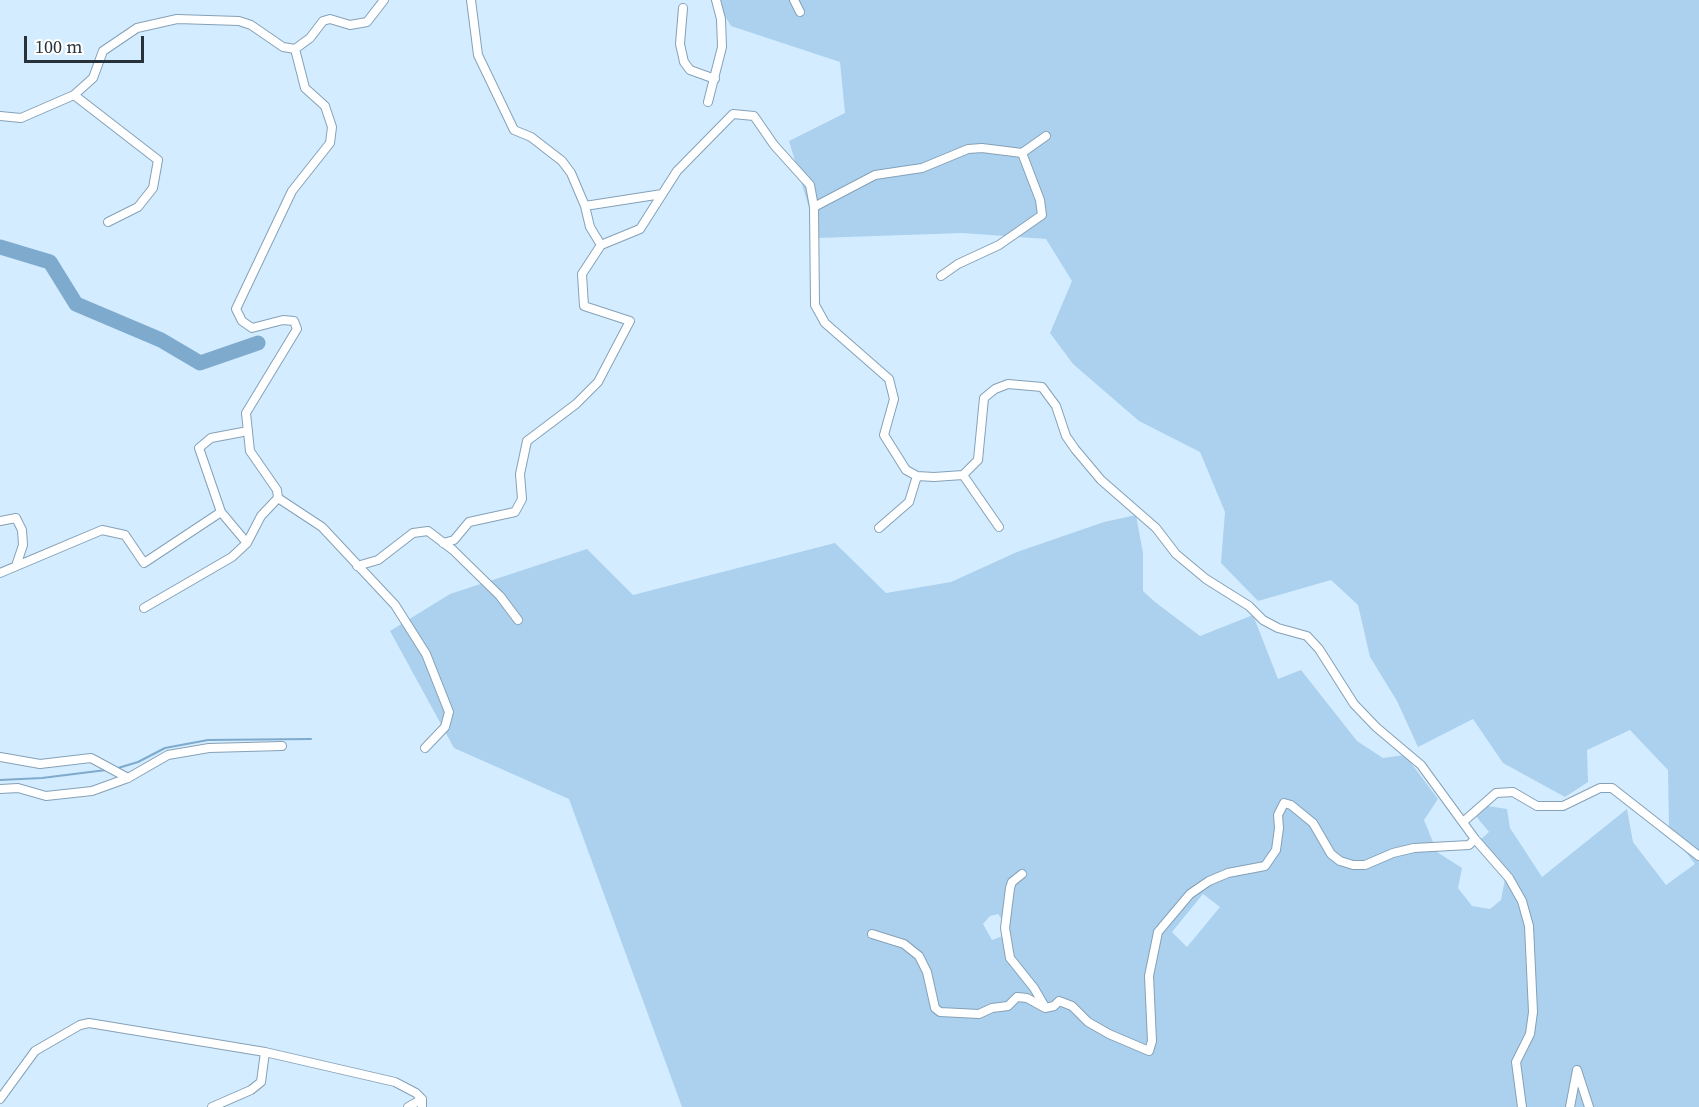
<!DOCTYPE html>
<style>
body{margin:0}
#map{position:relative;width:1699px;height:1107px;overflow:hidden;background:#d4ecff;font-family:"Source Serif 4",serif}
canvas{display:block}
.scale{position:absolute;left:24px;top:36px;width:120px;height:27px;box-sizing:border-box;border:3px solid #27323b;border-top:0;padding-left:8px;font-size:18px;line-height:21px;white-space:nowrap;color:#27323b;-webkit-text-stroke:4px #fff;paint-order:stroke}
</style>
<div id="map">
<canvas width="1699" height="1107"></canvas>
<div class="scale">100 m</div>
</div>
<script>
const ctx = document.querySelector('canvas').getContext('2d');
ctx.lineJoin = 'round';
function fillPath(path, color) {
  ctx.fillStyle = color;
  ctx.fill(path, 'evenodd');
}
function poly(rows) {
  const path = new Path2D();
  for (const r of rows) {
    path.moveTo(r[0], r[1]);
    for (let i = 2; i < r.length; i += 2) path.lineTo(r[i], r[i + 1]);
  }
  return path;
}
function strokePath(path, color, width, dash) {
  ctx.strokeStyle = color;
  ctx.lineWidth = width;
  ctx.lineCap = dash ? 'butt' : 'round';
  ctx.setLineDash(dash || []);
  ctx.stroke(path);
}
fillPath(poly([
 [715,0,1699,0,1699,1107,682,1107,569,799,454,748,390,631,450,594,587,549,633,595,835,543,886,593,951,582,1017,552,1104,522,1136,515,1143,553,1143,591,1155,602,1200,636,1253,615,1278,679,1301,670,1357,741,1383,758,1405,755,1438,799,1424,820,1437,852,1462,868,1458,888,1472,906,1490,909,1501,900,1505,879,1515,879,1480,840,1489,832,1475,815,1488,806,1507,809,1510,828,1542,877,1627,809,1633,842,1666,885,1695,864,1669,830,1668,770,1630,730,1587,750,1588,782,1565,797,1503,763,1473,719,1418,747,1397,701,1370,657,1358,605,1331,580,1258,601,1221,563,1225,512,1200,452,1139,421,1073,364,1050,333,1072,281,1046,239,962,233,818,238,789,141,845,113,840,62,731,26],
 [1203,894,1220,907,1187,947,1172,932],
 [998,914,1008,927,1005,935,992,940,983,924,990,916]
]), '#abd1ee');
strokePath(poly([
 [118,768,138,762,165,748,208,740,311,739],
 [0,780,42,778,106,770]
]), '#7daacd', 2);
strokePath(poly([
 [0,247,50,262,76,304,161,340,200,363,258,343]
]), '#7daacd', 15);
const street = poly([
 [471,0,478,55,514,130,531,137,562,161,571,173,585,206,590,227,601,245,640,229,677,171,733,114,754,116,774,145,810,185,814,207,815,305,825,323,889,379,894,399,884,435,906,470,917,476,934,477,963,475,978,460,984,398,995,389,1008,384,1042,387,1056,406,1066,436,1075,449,1101,480,1156,528,1176,554,1206,579,1249,606,1263,620,1278,628,1307,636,1319,649,1354,704,1376,727,1421,765,1475,839,1509,878,1522,901,1529,926,1533,1012,1530,1034,1516,1062,1522,1107],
 [794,0,800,12],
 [683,8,680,44,684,62,690,70,715,79],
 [74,95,158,160,153,188,138,207,108,222],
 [708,102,722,47,721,19,716,0],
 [0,116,21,118,74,95,93,78,103,51,137,28,177,19,239,21,251,25,283,47,295,49,310,38,323,21,330,19,350,25,367,22,384,0],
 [585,206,662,194],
 [814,207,875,175,922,168,968,149,982,148,1022,153,1046,136],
 [941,276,958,264,999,245,1042,215,1040,200,1022,153],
 [963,475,999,527],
 [278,498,322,527,395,605,426,654,449,712,445,727,425,748],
 [221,512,199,448,211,438,248,431],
 [0,521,16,518,22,530,23,545,16,566],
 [879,528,909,502,917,476],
 [443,543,454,540,469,522,515,512,522,499,520,474,527,441,576,404,598,382,630,321,584,306,582,274,601,245],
 [357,566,378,560,413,533,428,531,453,550,500,596,518,620],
 [0,573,102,530,125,535,144,563,221,512,247,543,261,516,278,498,277,490,250,451,246,413,297,329,294,321,283,320,252,328,242,321,236,309,292,191,330,143,332,127,325,106,305,88,295,49],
 [144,608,232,557,247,543],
 [0,757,40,764,91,758,128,778],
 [0,789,18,788,46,796,92,791,128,778,168,755,209,748,282,746],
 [1463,822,1496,793,1513,792,1537,806,1563,806,1600,788,1612,788,1699,856],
 [1022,874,1012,882,1010,888,1005,928,1010,958,1034,988,1045,1007],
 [872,934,904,944,919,956,927,972,935,1008,940,1012,979,1014,992,1008,1008,1006,1017,997,1027,998,1045,1008,1054,1006,1059,1001,1072,1006,1088,1022,1109,1034,1149,1051,1152,1041,1149,976,1158,932,1190,894,1209,881,1228,873,1265,866,1276,850,1279,828,1278,815,1284,803,1291,805,1313,823,1331,854,1340,861,1353,865,1365,865,1393,853,1414,848,1469,845,1475,839],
 [0,1099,35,1051,80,1025,89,1023,265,1052,395,1082,416,1093,422,1099,422,1107],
 [212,1107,251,1090,261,1082,265,1052],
 [408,1107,422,1099],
 [1570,1107,1577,1070,1589,1107]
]);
strokePath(street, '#85a1b7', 10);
strokePath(street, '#fff', 8);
</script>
